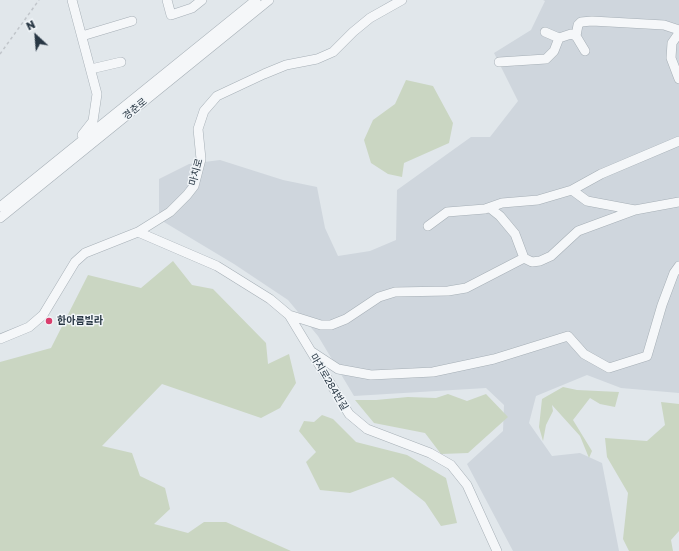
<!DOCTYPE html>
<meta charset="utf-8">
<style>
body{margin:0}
#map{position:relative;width:679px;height:551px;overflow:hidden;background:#e1e7eb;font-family:"Golos Text",sans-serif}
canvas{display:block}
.north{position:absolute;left:16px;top:16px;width:40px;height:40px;-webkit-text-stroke:3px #f1f5f8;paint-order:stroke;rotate:334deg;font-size:11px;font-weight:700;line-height:16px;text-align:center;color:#283744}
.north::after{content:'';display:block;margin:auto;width:14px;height:18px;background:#283744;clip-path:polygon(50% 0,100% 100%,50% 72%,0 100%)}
</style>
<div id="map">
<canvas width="679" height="551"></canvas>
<div class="north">N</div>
</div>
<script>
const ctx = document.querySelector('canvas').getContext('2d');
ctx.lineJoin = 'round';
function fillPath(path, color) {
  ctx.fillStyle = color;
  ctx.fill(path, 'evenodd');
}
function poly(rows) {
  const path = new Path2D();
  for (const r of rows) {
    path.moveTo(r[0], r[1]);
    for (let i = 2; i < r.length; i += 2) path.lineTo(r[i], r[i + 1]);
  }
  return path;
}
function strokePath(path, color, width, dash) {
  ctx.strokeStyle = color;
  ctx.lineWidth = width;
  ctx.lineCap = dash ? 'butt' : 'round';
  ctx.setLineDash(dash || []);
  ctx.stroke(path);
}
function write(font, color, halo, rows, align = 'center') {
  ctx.font = font + ' "Golos Text","Noto Sans KR",sans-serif';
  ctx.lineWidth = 3;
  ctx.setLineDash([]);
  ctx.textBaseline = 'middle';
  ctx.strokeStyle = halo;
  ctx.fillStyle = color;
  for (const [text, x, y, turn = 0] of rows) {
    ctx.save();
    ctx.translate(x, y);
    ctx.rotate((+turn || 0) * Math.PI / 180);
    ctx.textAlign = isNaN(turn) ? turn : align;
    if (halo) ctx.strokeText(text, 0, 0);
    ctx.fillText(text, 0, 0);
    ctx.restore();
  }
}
fillPath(poly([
 [543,0,679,0,679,393,621,388,587,375,536,396,529,423,552,456,580,453,602,463,619,551,513,551,467,464,503,431,504,405,486,388,354,396,318,336,288,300,234,264,159,219,159,179,189,164,220,160,283,180,317,187,325,228,338,256,370,251,396,240,397,190,471,137,490,137,518,101,494,53,531,30,545,1]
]), '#cfd6dd');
fillPath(poly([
 [406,80,433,86,453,123,449,143,404,163,402,177,388,174,371,163,364,140,373,120,395,104],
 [173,261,192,285,213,289,266,343,268,364,289,354,296,383,280,408,261,418,162,384,102,446,132,453,140,476,165,488,170,509,154,524,188,533,204,522,226,522,291,551,0,551,0,362,51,348,88,275,141,288],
 [563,387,577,390,619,392,615,407,600,404,590,398,573,420,592,451,589,458,580,436,552,405,553,411,546,425,543,441,539,427,542,399],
 [448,394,467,401,486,394,508,417,468,453,441,454,425,433,374,423,355,400,376,400,408,397,436,398],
 [661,402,679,404,679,531,671,540,673,551,629,551,623,539,628,493,607,457,605,438,647,441,665,425],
 [322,415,333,419,356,442,407,455,446,478,457,523,441,526,425,502,393,477,350,493,320,490,306,462,316,452,299,431,304,421,314,422]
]), '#cad6c2');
const minor = poly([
 [72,0,97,94,93,121,82,135],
 [167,0,171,15,192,8,202,0],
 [545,32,559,38],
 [679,33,672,43,671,58,679,79],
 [82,36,132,21],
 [585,51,576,36,578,25,581,22,592,21,664,25,679,30],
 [499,62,546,59,554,51,559,38,571,34,576,36],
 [91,69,121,62],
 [572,190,587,201,635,210],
 [0,207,256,0],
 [490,208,500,216,515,234,524,258],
 [0,218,269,0],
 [428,226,447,212,485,209,502,203,538,200,572,190,601,174,679,141],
 [138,232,217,266,270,299,289,315,349,414,367,429,430,453,451,465,467,485,497,551],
 [524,258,532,262,540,261,551,256,578,231,635,210,679,202],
 [289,315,321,325,331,325,346,319,379,297,395,292,448,291,466,288,524,258],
 [0,339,29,327,43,315,75,262,85,253,138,232,170,212,187,195,194,186,201,159,198,129,204,111,217,96,264,74,286,65,317,59,333,52,353,32,370,18,402,0],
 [312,352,338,369,371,375,433,372,494,359,568,336,584,354,609,368,647,356,662,305,674,273,679,266]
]);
strokePath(minor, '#a6afb6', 10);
strokePath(poly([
 [0,54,39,0]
]), '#c0c5ca', 1.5, [3, 3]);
strokePath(minor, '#f5f7f9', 9);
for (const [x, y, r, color] of [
 [49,321,4,"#d93d6d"]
]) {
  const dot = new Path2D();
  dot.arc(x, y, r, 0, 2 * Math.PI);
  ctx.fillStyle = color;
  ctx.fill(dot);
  strokePath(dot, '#f1f5f8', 1.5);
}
write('10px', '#283744', '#f1f5f8', [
 ["경춘로",135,109,-39],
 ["마치로",196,172,-75],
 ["마치로284번길",329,382,59]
]);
write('bold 10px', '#283744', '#f1f5f8', [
 ["한아름빌라",57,321]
], 'left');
</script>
